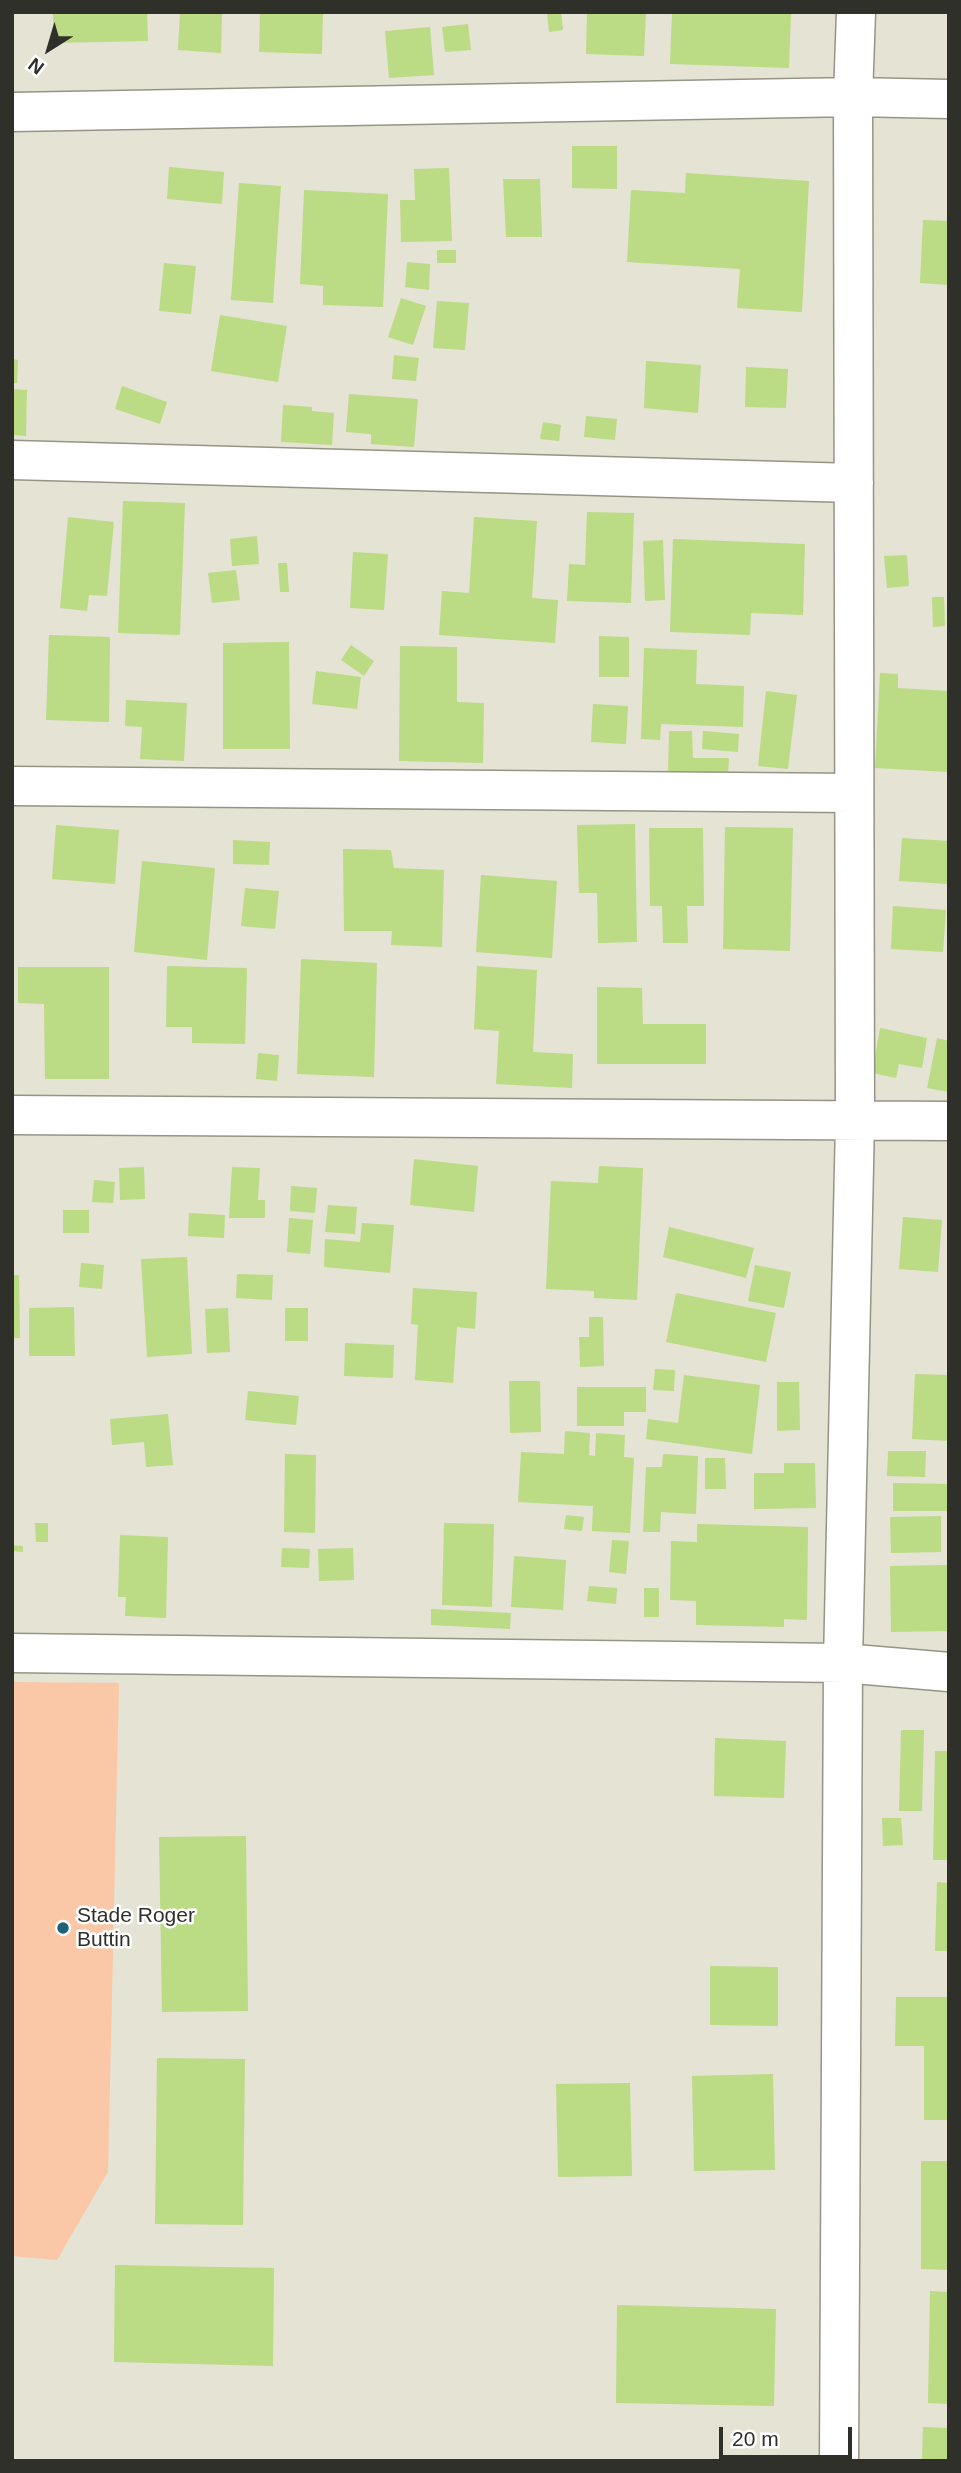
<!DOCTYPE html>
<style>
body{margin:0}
#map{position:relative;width:961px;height:2473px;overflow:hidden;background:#e4e3d4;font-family:Helvetica,sans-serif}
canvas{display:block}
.frame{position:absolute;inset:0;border:14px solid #30302a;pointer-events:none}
.north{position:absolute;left:14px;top:14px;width:70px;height:70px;-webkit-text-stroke:5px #fff;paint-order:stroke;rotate:217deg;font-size:19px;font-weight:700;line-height:28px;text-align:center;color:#30302a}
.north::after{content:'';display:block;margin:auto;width:24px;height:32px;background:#30302a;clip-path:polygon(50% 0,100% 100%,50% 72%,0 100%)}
.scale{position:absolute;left:719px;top:2427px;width:133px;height:32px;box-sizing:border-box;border:4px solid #30302a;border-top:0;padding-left:9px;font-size:21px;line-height:24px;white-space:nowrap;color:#30302a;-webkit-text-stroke:5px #fff;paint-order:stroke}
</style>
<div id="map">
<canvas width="961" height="2473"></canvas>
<div class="frame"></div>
<div class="north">N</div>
<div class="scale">20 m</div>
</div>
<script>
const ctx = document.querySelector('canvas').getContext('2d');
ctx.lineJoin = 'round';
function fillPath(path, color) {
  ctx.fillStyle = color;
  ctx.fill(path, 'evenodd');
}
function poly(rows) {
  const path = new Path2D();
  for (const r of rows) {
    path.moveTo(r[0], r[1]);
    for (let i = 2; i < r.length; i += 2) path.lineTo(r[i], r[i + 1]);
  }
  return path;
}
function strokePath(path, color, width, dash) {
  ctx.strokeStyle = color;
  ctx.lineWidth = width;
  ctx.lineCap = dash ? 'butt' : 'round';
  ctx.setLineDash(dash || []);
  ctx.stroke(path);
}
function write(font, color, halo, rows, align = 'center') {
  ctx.font = font + ' Helvetica,sans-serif';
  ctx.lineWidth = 5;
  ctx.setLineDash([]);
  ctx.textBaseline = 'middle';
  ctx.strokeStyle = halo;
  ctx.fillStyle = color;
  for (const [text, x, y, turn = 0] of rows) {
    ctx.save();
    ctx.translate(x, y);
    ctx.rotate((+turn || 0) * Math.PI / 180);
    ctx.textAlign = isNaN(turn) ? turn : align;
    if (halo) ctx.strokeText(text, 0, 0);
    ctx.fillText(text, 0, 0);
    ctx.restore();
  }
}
fillPath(poly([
 [12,1682,119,1683,108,2172,57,2260,12,2256]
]), '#fac7a7');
fillPath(poly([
 [53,12,147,12,148,41,54,43],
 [180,12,222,12,221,53,178,50],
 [260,12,323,12,322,54,259,52],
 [547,12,561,12,563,30,549,32],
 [587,12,646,12,644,56,586,54],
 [672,12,791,12,789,68,670,64],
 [468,24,471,50,445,52,442,27],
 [430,27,434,75,389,78,385,31],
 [572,146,617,146,617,189,572,188],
 [169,167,224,172,222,204,167,199],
 [449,168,452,241,401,242,400,200,415,200,414,169],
 [686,173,809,181,802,312,737,308,740,269,627,262,631,190,685,193],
 [503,179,540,179,542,237,506,237],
 [239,183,281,186,273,303,231,300],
 [304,190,388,194,383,307,323,305,323,286,300,284],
 [923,220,949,221,949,285,920,283],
 [437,250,456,250,456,263,437,263],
 [407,262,430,264,429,290,405,287],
 [164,263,196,266,191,314,159,311],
 [401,298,426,306,413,345,388,337],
 [437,301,469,303,465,350,433,348],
 [220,315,287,326,278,382,211,371],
 [394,355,419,358,416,381,392,379],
 [12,359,18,360,17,383,12,383],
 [646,361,701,365,698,413,644,408],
 [746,367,788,369,786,408,745,407],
 [122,386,167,402,160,424,115,409],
 [12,389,27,390,26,436,12,435],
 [349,394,418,399,414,447,371,444,371,434,346,432],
 [283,405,312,407,312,411,334,413,332,445,281,442],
 [586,416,617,419,615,440,584,437],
 [543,422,561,425,559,441,540,439],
 [123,501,185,503,180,635,118,633],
 [587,512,634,513,631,603,567,601,569,564,585,565],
 [68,517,114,522,107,596,89,595,87,611,60,608],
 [474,517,537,521,532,598,558,600,555,643,439,635,442,591,469,593],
 [257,536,259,564,232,566,230,539],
 [673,539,805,544,803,615,751,613,750,635,670,632],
 [663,540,665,600,645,601,643,541],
 [353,552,388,554,384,610,350,608],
 [907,555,909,586,887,588,884,556],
 [278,563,287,563,289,592,280,592],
 [236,570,240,600,212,603,208,573],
 [932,597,944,597,945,626,933,627],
 [49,635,110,637,109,722,46,720],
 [599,636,629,637,629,677,599,677],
 [289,642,290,749,223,749,223,643],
 [351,645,374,661,364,676,341,660],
 [400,646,457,647,457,702,484,703,483,763,399,761],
 [644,648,697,650,696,684,744,686,743,727,661,724,660,740,641,739],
 [316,671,361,677,357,709,312,704],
 [880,673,898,674,898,688,949,691,949,772,875,768],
 [766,691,797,695,788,769,758,766],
 [126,700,187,703,184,761,140,759,142,727,125,726],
 [593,704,628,706,626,744,591,742],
 [669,731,692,731,693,758,729,758,728,775,668,774],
 [703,731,739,734,738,752,702,749],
 [635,824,637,942,598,943,597,893,579,893,577,825],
 [56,825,119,830,115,884,52,879],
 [725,827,793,828,790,951,723,949],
 [649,828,703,828,704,906,687,906,688,943,663,943,662,906,650,906],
 [902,838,949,841,949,884,899,881],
 [233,840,270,842,269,865,233,864],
 [343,849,391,850,394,868,444,870,442,947,391,945,392,931,344,931],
 [142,861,215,868,207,960,134,952],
 [481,875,557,881,552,958,476,952],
 [245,888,279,891,275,929,241,926],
 [893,906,946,910,943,952,891,949],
 [301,959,377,963,374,1077,297,1074],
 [167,966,247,968,245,1044,192,1043,192,1027,166,1027],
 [477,966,537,970,533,1052,573,1054,572,1088,496,1084,499,1031,474,1029],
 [18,967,109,967,109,1079,45,1079,44,1004,18,1003],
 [597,987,642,988,643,1024,706,1024,706,1064,597,1064],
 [880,1028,927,1038,922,1068,899,1064,896,1078,872,1073],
 [937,1038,949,1041,949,1092,927,1088],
 [258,1053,279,1055,277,1081,256,1079],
 [414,1159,478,1166,474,1212,410,1205],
 [599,1166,643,1168,637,1300,594,1298,594,1291,546,1289,551,1181,598,1183],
 [144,1167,145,1199,120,1200,119,1168],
 [232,1167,260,1168,258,1200,265,1200,265,1218,229,1218],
 [94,1180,115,1182,113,1203,92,1202],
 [291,1186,317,1188,315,1213,290,1211],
 [328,1205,357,1207,355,1234,325,1232],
 [63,1210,89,1210,89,1233,63,1233],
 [189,1213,225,1215,224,1238,188,1236],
 [903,1217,942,1220,938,1272,899,1269],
 [289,1218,313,1220,310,1254,287,1252],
 [362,1223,394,1225,390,1273,324,1267,325,1239,360,1242],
 [669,1227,754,1248,746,1278,663,1257],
 [187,1257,192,1354,147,1357,141,1259],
 [81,1263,104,1265,102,1289,79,1287],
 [755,1265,791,1272,784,1308,748,1301],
 [237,1274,273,1275,272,1300,236,1298],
 [12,1275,19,1275,20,1338,12,1338],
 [413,1288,477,1292,475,1329,457,1327,453,1383,415,1380,418,1325,411,1324],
 [676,1293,776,1313,766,1362,666,1342],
 [74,1307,75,1356,29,1356,29,1308],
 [228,1308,230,1352,207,1353,205,1309],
 [285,1308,308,1308,308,1341,285,1341],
 [589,1317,603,1317,604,1366,580,1367,579,1337,589,1337],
 [345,1343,394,1345,393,1378,344,1376],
 [655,1369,675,1370,674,1391,653,1390],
 [915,1374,949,1375,949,1441,912,1439],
 [684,1375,760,1385,752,1454,646,1439,648,1419,678,1423],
 [509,1381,540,1381,541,1432,510,1433],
 [777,1382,799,1382,800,1430,777,1431],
 [577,1387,646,1387,646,1412,624,1412,624,1426,577,1426],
 [248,1391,299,1396,296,1425,245,1420],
 [168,1414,173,1465,146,1467,144,1442,112,1445,110,1419],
 [565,1431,590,1433,589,1455,595,1456,596,1433,625,1435,624,1457,634,1458,630,1533,592,1531,593,1506,518,1502,521,1452,564,1454],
 [888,1451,926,1451,925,1477,887,1476],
 [285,1454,316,1455,315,1533,284,1532],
 [663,1454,698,1456,696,1514,661,1512,660,1532,643,1532,646,1467,662,1467],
 [705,1458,725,1458,726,1489,705,1489],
 [784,1463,815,1463,816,1508,754,1509,754,1473,784,1473],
 [893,1483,949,1484,949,1511,893,1511],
 [566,1515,584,1517,582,1531,564,1529],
 [941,1516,941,1552,891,1553,890,1517],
 [35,1523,48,1523,48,1542,36,1542],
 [444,1523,494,1524,492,1607,442,1605],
 [697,1524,808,1527,807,1620,784,1619,784,1627,696,1625,696,1601,670,1600,671,1541,697,1542],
 [120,1535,168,1537,166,1618,125,1616,126,1597,118,1597],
 [612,1540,629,1541,626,1574,609,1572],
 [12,1545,23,1546,23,1552,12,1551],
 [282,1548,310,1549,309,1568,281,1567],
 [353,1548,354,1580,319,1581,318,1549],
 [514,1556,566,1560,563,1610,511,1607],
 [949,1565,949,1631,891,1632,890,1566],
 [589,1586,617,1588,616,1604,587,1601],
 [644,1588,659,1588,659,1617,644,1617],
 [431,1609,511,1613,510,1629,431,1625],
 [901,1730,924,1730,922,1811,899,1811],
 [715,1738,786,1741,784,1798,714,1796],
 [935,1751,949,1751,949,1860,933,1860],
 [882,1818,901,1818,903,1845,883,1846],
 [246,1836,248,2011,162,2012,159,1837],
 [937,1882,949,1883,949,1951,935,1951],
 [710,1966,778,1967,778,2026,710,2025],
 [896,1997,949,1997,949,2120,924,2120,924,2046,895,2046],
 [157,2058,245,2059,243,2225,155,2224],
 [773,2074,775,2170,694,2171,692,2076],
 [630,2083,632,2176,558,2177,556,2084],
 [921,2161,949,2161,949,2270,921,2269],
 [115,2265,274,2268,273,2366,114,2362],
 [930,2291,949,2292,949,2404,928,2403],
 [617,2305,776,2309,774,2406,616,2403],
 [923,2427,949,2428,949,2461,922,2461]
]), '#bbdb85');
const minor = poly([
 [12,112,853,97,949,99],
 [12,460,854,483],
 [12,786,853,793],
 [12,1115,949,1121],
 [12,1653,843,1663,949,1672],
 [839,2461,843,1663,855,1121,853,97,856,12]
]);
strokePath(minor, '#969486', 41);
strokePath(minor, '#fff', 38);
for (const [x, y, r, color] of [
 [63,1928,7,"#1f6275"]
]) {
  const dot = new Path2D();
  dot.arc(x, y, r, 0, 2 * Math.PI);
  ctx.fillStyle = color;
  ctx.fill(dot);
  strokePath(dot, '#fff', 2.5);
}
write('21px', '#30302a', '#fff', [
 ["Stade Roger",77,1916],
 ["Buttin",77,1940]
], 'left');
</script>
